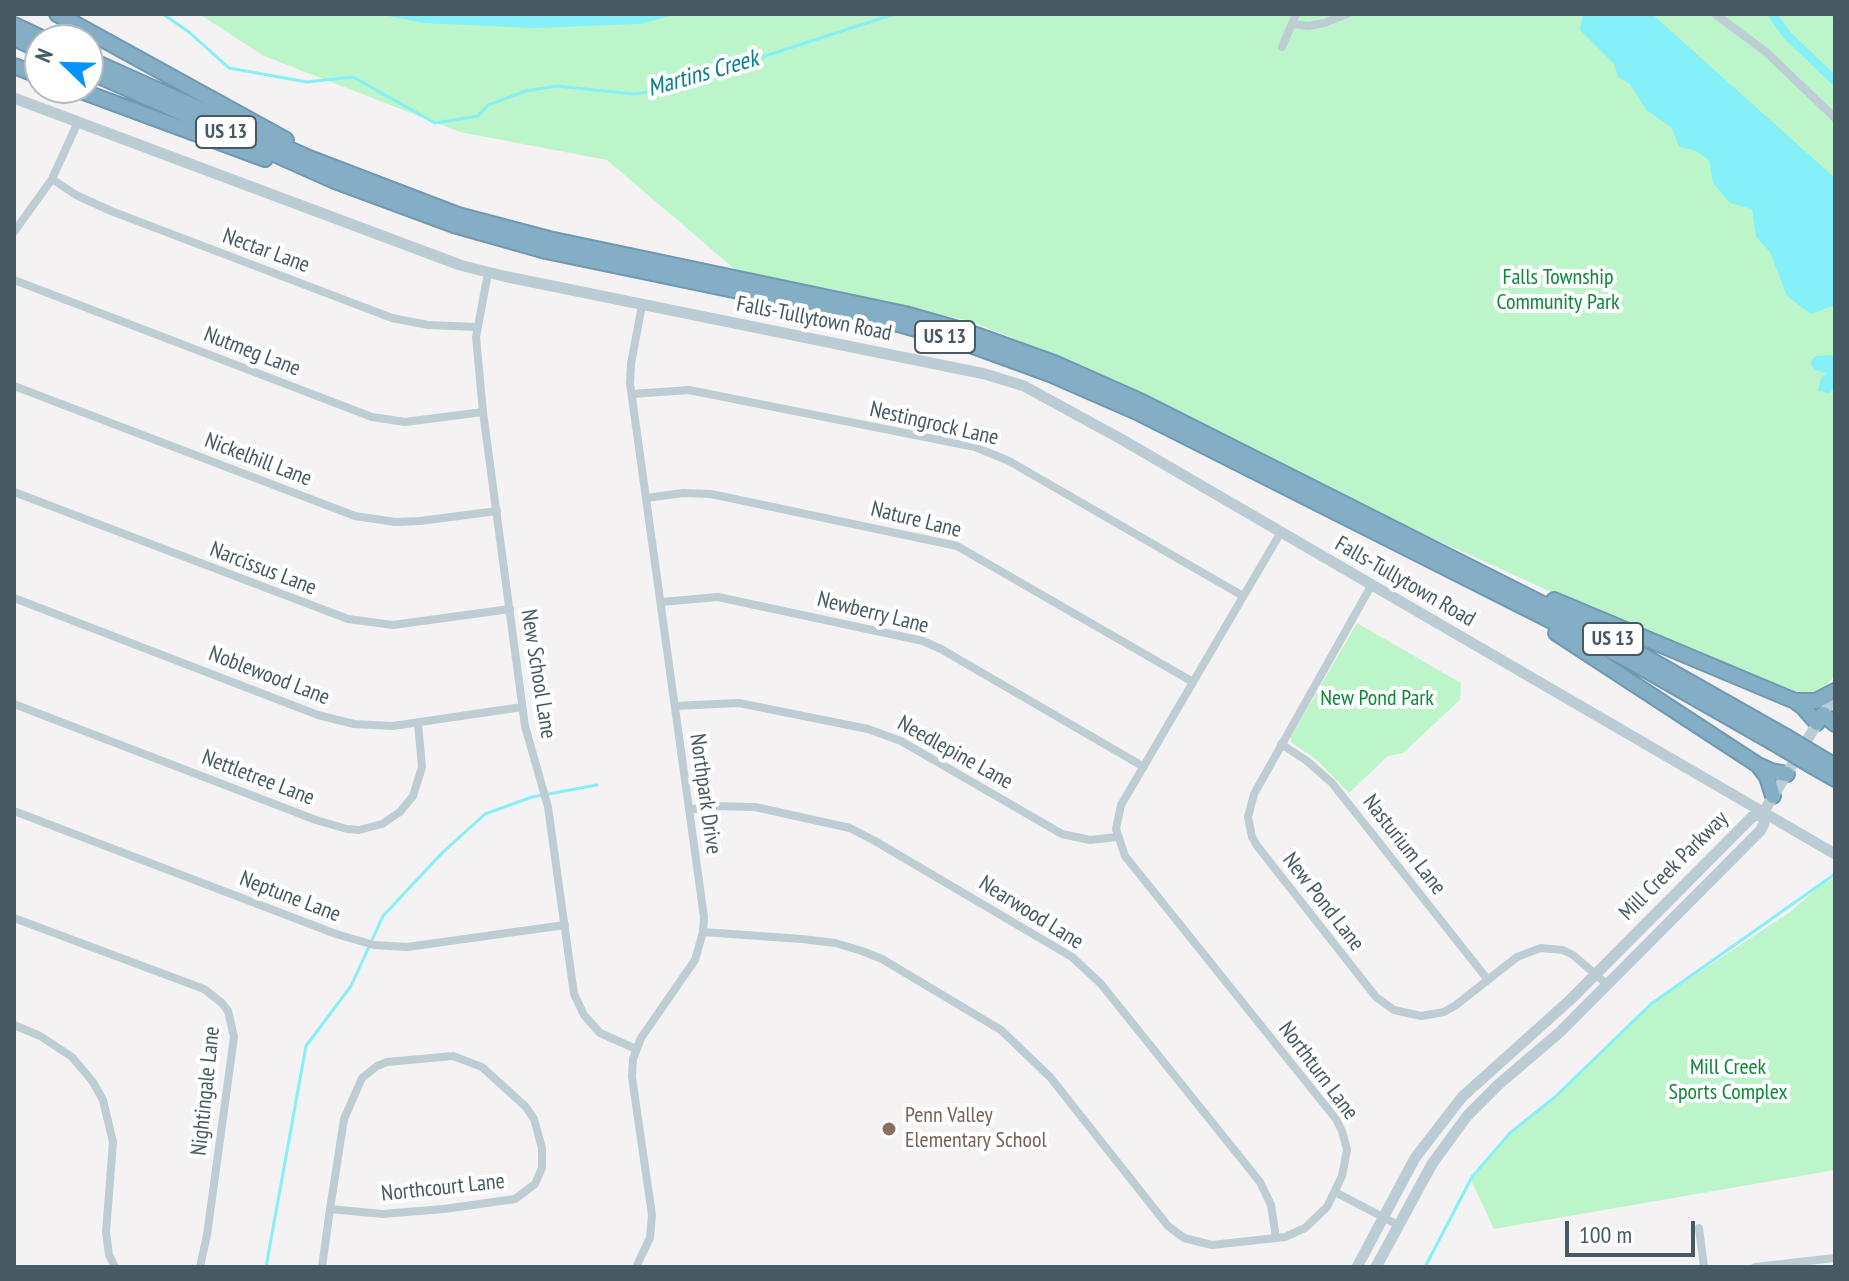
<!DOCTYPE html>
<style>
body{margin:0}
#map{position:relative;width:1849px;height:1281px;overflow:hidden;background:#f4f2f2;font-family:"PT Sans Narrow",sans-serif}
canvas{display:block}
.frame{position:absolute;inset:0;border:16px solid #475962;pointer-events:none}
.north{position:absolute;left:24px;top:24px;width:80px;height:80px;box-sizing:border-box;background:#fff;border:2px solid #b5bdc0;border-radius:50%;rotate:293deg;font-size:22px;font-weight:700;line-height:32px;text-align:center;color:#475962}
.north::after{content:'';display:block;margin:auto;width:28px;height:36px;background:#0494fc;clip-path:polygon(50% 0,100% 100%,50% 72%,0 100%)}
.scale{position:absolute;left:1565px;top:1221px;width:130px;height:36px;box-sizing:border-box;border:4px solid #475962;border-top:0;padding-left:10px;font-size:24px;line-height:28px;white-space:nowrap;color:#475962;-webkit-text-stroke:6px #fff;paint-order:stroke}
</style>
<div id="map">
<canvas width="1849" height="1281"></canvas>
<div class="frame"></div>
<div class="north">N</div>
<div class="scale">100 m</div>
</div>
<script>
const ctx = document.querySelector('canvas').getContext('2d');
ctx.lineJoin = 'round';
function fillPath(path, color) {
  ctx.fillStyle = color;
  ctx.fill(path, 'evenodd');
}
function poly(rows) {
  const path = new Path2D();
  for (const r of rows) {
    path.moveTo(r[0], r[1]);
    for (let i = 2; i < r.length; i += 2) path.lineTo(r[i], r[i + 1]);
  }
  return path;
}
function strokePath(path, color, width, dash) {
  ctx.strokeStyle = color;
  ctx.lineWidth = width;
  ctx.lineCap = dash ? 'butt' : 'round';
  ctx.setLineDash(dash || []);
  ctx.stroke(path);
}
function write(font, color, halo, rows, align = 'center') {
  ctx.font = font + ' "PT Sans Narrow",sans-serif';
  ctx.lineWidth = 8;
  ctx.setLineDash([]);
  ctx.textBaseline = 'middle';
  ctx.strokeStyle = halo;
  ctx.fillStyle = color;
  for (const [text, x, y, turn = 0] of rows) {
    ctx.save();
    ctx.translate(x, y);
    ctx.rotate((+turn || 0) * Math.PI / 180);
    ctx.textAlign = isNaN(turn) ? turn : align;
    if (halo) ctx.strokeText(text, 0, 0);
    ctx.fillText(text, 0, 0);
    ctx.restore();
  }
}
fillPath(poly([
 [199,14,1835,14,1835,676,1820,692,1804,697,1795,695,1611,619,1364,507,1082,366,970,321,737,271,607,160,460,132,264,56],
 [1357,623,1461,683,1460,700,1403,753,1388,756,1349,793,1317,760,1291,742,1291,737],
 [1835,878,1835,1170,1494,1229,1471,1180,1510,1133,1551,1100,1651,1004,1790,912,1822,884]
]), '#bdf5ca');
fillPath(poly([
 [378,14,678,14,640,24,533,28,424,23],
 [1583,14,1652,14,1835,178,1835,305,1811,314,1787,296,1770,252,1756,237,1752,209,1730,203,1713,183,1709,160,1696,151,1679,147,1672,128,1646,110,1630,84,1618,77,1614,64,1580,30],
 [1835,355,1835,389,1828,393,1818,391,1821,378,1826,373,1815,370,1810,363,1815,356]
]), '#85f0f7');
strokePath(poly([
 [163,14,189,32,229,68,307,82,353,77,435,123,478,116,488,105,526,91,557,86,633,94,656,91,716,65,753,60,894,14],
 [1831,14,1835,17],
 [266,1267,306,1046,351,986,383,916,442,853,485,814,532,797,597,785],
 [1425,1267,1472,1177,1510,1133,1555,1097,1651,1004,1835,874]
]), '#85f0f7', 3);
strokePath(poly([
 [1772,14,1787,35,1835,81]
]), '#85f0f7', 9);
const highway = poly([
 [57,14,286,140],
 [14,25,46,40],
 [14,38,40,50],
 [88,59,309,158,458,215,549,239,905,314,965,331,1054,363,1142,402,1628,647,1785,736],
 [14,66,40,76],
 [88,71,335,181,454,225,546,251,902,325,962,342,1050,374,1137,412,1623,657,1779,746],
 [73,88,265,159],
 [1554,600,1795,701,1803,707,1817,723],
 [1556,633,1758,765,1771,771,1787,774],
 [1795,701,1816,701,1835,691],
 [1823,714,1835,724],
 [1820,757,1835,766],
 [1758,765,1767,777,1773,796],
 [1814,767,1835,779]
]);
strokePath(highway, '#6f99b2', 18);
strokePath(poly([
 [1715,14,1766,52,1835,118],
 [1292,24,1308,26,1324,23,1347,14],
 [1282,47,1296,14],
 [52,179,76,195,111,211,392,318,428,325,476,327],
 [14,232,52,179,78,122],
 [488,273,476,337,483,412,525,726,548,807,574,994,584,1015,600,1033,636,1049],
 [14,280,372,417,405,422,483,412],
 [14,386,355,516,395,522,420,521,497,511],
 [632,394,689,390,975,447,1009,461,1243,596],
 [14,492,348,619,393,625,510,609],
 [646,498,683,493,711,494,957,546,1193,682],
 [1371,586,1254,794,1248,817,1252,837,1258,847,1376,997,1394,1010,1421,1016,1444,1012,1456,1005,1517,957,1541,948,1563,950,1573,955,1608,985],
 [14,598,318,715,354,724,393,726,522,707],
 [661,602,718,597,923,641,941,649,1144,767],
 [14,704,316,820,347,829,359,830,382,824,400,812,413,796,422,767,418,723],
 [675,706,739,703,868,729,901,741,1062,834,1090,840,1117,837],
 [1281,744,1307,761,1332,783,1488,980],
 [689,810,711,806,755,807,850,828,875,841,1072,957,1101,984,1260,1182,1271,1205,1276,1238],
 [14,811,336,934,374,945,407,947,565,925],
 [14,918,204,989,222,1003,228,1011,234,1037,207,1235,200,1267],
 [703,932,802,939,835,943,862,951,882,959,1001,1030,1050,1077,1168,1226,1184,1238,1212,1245,1285,1237,1305,1228,1327,1207,1342,1176,1347,1150,1342,1131,1336,1119,1125,856,1116,829,1121,805,1281,532],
 [14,1025,40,1036,72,1057,93,1082,103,1100,113,1142,106,1232,109,1255,115,1267],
 [453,1056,482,1067,526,1107,534,1119,542,1148,542,1168,535,1184,515,1199,444,1209,382,1214,330,1209,344,1119,362,1078,377,1066,387,1062,453,1056],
 [1335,1192,1398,1225],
 [1699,1228,1704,1267],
 [322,1267,330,1209],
 [636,1267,650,1238,652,1215,632,1077,633,1059,641,1038,695,960,703,932,704,917,630,383,631,364,642,305],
 [1755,1267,1835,1258]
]), '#beccd3', 8);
strokePath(poly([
 [14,98,460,265,503,276,985,374,1024,386,1121,439,1835,854],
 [1763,813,1835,694],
 [1357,1267,1415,1158,1462,1097,1570,1000,1752,817,1763,813],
 [1376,1267,1432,1164,1467,1116,1499,1084,1560,1032,1760,831,1764,824,1763,813]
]), '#bcccd5', 11);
strokePath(highway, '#84aec6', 14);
const highwayBridge = poly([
 [1785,736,1820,757],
 [1779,746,1814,767]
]);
strokePath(highwayBridge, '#6f99b2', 18, []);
strokePath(highwayBridge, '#84aec6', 14);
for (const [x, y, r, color] of [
 [889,1129,8,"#8d6e63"]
]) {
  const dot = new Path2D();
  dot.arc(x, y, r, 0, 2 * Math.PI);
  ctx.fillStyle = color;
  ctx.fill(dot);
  strokePath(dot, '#fff', 3);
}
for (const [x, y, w] of [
 [226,132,60],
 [945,337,60],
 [1613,639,60]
]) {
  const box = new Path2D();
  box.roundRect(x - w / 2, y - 16, w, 32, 6);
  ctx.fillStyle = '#fff';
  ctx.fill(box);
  strokePath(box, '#475962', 2);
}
write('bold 20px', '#475962', null, [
 ["US 13",226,132],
 ["US 13",945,337],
 ["US 13",1613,639]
]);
write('22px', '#475962', '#fff', [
 ["Nectar Lane",266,251,20],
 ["Falls-Tullytown Road",814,319,11],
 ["Nutmeg Lane",252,352,21],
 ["Nestingrock Lane",934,424,13],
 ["Nickelhill Lane",258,460,21],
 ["Nature Lane",916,520,14],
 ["Narcissus Lane",263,569,21],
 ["Falls-Tullytown Road",1405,582,30],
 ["Newberry Lane",873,613,14],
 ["New School Lane",538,674,81],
 ["Noblewood Lane",269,676,21],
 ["Needlepine Lane",955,753,29],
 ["Nettletree Lane",258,778,21],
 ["Northpark Drive",705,794,82],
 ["Nasturium Lane",1404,845,52],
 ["Mill Creek Parkway",1674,866,-45],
 ["Neptune Lane",290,897,21],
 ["New Pond Lane",1323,902,52],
 ["Nearwood Lane",1031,913,32],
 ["Northturn Lane",1318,1071,53],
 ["Nightingale Lane",206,1091,-84],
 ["Northcourt Lane",443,1188,-6]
]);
write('22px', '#0c8938', '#fff', [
 ["Falls Township",1558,278],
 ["Community Park",1558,303],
 ["New Pond Park",1377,699],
 ["Mill Creek",1728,1068],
 ["Sports Complex",1728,1093]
]);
write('22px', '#785e54', '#fff', [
 ["Penn Valley",905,1116],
 ["Elementary School",905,1141]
], 'left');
write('italic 24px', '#058089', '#fff', [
 ["Martins Creek",703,74,-16]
]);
</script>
